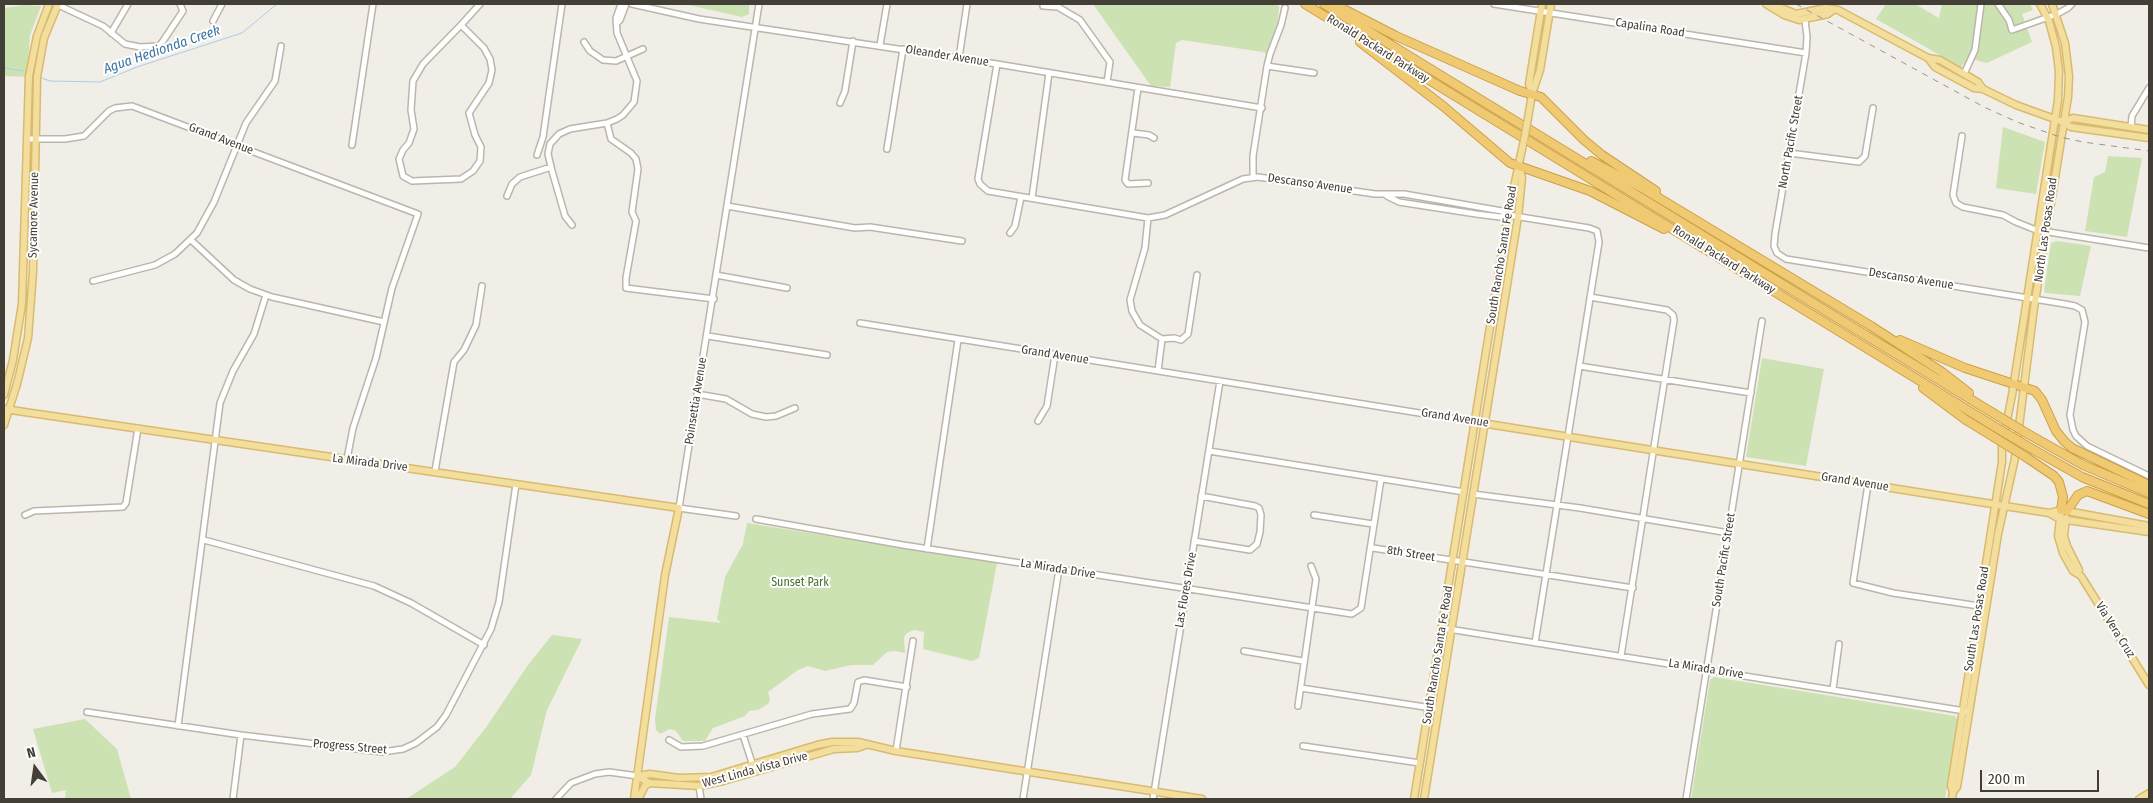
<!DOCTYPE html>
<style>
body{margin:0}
#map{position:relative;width:2153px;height:803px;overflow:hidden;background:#f1eee7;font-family:"Fira Sans Condensed",sans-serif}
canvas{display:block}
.frame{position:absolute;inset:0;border:5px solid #443f36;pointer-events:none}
.north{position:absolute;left:10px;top:743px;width:50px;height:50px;-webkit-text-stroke:4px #fff;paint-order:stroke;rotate:346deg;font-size:14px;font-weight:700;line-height:20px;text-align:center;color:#443f36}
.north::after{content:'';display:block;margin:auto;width:18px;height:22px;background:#443f36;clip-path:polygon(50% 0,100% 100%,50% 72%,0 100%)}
.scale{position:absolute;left:1980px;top:770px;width:119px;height:22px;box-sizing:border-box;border:2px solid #443f36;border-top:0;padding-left:6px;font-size:15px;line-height:18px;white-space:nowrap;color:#443f36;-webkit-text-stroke:4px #fff;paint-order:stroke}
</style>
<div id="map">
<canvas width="2153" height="803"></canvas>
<div class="frame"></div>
<div class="north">N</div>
<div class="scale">200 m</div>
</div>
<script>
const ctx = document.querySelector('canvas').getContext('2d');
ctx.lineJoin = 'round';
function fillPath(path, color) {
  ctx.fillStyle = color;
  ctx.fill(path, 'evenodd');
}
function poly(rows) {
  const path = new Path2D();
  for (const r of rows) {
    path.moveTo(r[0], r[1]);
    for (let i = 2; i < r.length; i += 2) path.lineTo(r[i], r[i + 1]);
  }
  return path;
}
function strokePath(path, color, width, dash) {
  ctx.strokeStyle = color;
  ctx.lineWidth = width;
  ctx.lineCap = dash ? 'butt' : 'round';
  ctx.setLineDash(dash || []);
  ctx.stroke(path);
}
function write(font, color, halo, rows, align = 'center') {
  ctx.font = font + ' "Fira Sans Condensed",sans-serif';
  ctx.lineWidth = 4;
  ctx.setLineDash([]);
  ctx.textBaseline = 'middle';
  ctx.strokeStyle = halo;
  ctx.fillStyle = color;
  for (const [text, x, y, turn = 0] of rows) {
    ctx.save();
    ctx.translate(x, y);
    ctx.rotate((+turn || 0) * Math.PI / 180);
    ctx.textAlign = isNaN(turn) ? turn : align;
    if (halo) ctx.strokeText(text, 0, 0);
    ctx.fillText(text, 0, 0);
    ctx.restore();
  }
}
fillPath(poly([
 [684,4,749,4,749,14,742,17],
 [1093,4,1272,4,1279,6,1276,41,1272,57,1263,52,1182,40,1176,43,1170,87,1151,86],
 [1886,4,1915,4,1939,18,1942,4,2030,4,2033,10,2022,14,2032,42,1987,63,1968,58,1961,67,1876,19],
 [24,5,41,6,30,35,27,77,4,76,4,8],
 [2003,127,2045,142,2036,194,1996,188],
 [2108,156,2142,158,2127,237,2085,231,2094,177,2105,172],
 [2057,241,2091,246,2080,296,2045,293,2044,290,2051,243],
 [1762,358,1824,369,1806,466,1746,457],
 [747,523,997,563,979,658,972,661,923,649,924,632,914,630,907,633,904,637,905,653,895,651,887,652,873,665,851,665,825,671,808,666,798,670,768,692,770,700,768,704,758,710,749,711,745,716,713,728,705,741,683,741,676,731,670,729,660,734,656,730,655,719,669,617,721,623,717,619,725,577,743,544],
 [552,635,582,639,547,710,531,775,510,799,406,799,455,767,487,726,528,665],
 [1714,677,1955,716,1958,721,1945,799,1691,799,1710,680],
 [85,719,117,749,131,799,65,799,66,790,52,793,33,729]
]), '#cce2b3');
strokePath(poly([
 [4,68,23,71],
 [42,78,50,81,100,82,137,67,242,33,277,4]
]), '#a8cde9', 1);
const minor = poly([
 [56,4,103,26,125,44,140,47,159,46,163,41,183,11,180,4],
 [632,4,699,19,997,64,1262,108],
 [1494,4,1806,53],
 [1998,4,2009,20,2012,30,2057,14,2068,8,2072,4],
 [1043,6,1058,7,1080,20,1110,62,1107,82],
 [1805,20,1807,37,1806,53,1775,234,1774,246,1777,253,1786,259,2065,304,2075,306,2082,310,2085,322,2070,415,2073,430,2076,436,2087,446,2149,476],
 [213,21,222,4],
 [617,23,620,20,626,4],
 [461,25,484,48,490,59,492,70,489,83,469,113,475,135,481,147,480,161,473,171,461,179,412,181,403,176,399,159,403,150,409,143,414,129,411,110,413,81,423,64,461,25],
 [461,25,480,4],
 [111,33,128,4],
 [584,42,590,51,603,60,616,61,643,49],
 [880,45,887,4],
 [959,58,967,4],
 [997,64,978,179,980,184,988,191,1148,218,1165,215,1243,179,1258,177,1375,194,1404,194,1502,211,1508,215,1589,228,1597,231,1599,242,1535,643],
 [1267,66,1314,73],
 [1964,74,1975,50,1981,4],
 [1138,88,1125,180,1128,184,1148,183],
 [840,103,845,91,853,41],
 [607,123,611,139,631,153,636,159,638,169,632,212,636,221,626,278,626,288,714,299],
 [2131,127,2132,116,2149,88],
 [1133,133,1149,135,1154,138],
 [1962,136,1953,195,1956,203,1963,207,2003,215,2016,222,2036,230,2149,248],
 [27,139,65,139,84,136,109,111,115,108,132,106,418,214,392,288,376,358,353,428,347,459],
 [352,145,373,4],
 [887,149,903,49],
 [1789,153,1859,162,1865,156,1873,108],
 [537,155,543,137,562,4],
 [1253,177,1253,156,1267,66,1270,54,1281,25,1285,8],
 [507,196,512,184,520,177,551,167],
 [1387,196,1399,202,1476,214,1500,217,1508,215],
 [1032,198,1049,73],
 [727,206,855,228,870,227,962,241],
 [1148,218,1145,248,1130,300,1132,311,1140,325,1162,339,1158,371],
 [572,225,565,216,552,171,548,154,550,144,559,134,570,129,607,123,617,119,623,115,634,102,637,81,617,33,616,18,621,4],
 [1010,233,1015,226,1021,197],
 [191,240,234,280,250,289,272,297,384,322],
 [716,275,787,288],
 [93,281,155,265,175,254,197,233,214,202,246,123,275,81,281,46],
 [1590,297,1667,310,1673,315,1674,320,1621,656],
 [860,323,1475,422],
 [708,336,827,355],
 [1162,339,1174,338,1181,340,1188,334,1197,275],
 [1579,366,1751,393],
 [697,394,726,399,752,414,766,417,776,416,795,408],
 [1038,421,1047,406,1055,355],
 [1209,451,1464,492],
 [435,471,454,362,464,350,476,325,482,286],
 [1868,484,1853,583,1893,593,1979,606],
 [1473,494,1580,508,1729,533],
 [25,515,34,511,123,507,126,503,138,428],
 [1314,515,1373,524],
 [736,516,679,508,759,4],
 [756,519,903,545,1352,614,1361,608,1381,479],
 [204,540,374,586,411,603,484,645],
 [1194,541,1250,550,1257,544,1260,532,1261,515,1259,508,1255,506,1201,496],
 [927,549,958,340],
 [1370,549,1373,548,1633,588],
 [1442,628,1965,711],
 [1244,651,1303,661],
 [1301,688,1438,709],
 [1833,689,1839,644],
 [1298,706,1316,579,1311,566],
 [87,712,241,735,382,752,403,749,416,743,437,727,446,715,491,629,499,602,516,484],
 [178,726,220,403,233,371,254,334,266,295],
 [743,735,755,772],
 [669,740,681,747,703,746,812,714,850,709,854,703,858,682,864,680,907,687],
 [1303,746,1420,763],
 [896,751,913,641],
 [699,786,701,799],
 [233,799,241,735],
 [556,799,571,783,595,774,609,772,638,776],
 [1023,799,1059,569],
 [1153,799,1220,381],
 [1686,799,1762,321]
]);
const major = poly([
 [1766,4,1784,15,1799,20,1828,14,1833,10],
 [1767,4,1774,5,1796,14,1826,8,1838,10,1928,58,1940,60,1978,82,1983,89],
 [1928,58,1935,67,1974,88,1983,89,2016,105,2063,122,2071,127,2149,138],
 [1532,94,1529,84,1542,4],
 [2063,122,2073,118,2149,130],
 [1527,124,1532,94,1540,70,1551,4],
 [4,395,13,360,22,304,29,76,37,36,49,4],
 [4,409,679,508,665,575,634,799],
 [1475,422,2049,513,2061,510,2149,526],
 [4,425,17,384,28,338,33,272,37,77,44,38,58,4],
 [2061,510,2058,536,2063,553,2073,571,2081,576,2149,685],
 [2049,513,2060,519,2149,532],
 [2066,518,2064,536,2067,546,2079,570],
 [638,776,650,774,679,778,711,777,817,745,832,742,858,742,896,751,1202,799],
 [638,776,649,783,699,786,723,781,834,749,857,748,866,745],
 [1953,792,1951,786,2002,462,2002,446,2012,395,2058,100,2059,71,2056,47,2049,21,2040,4],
 [638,799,645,786,649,783],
 [1414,799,1508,215,1524,140],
 [1424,799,1518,217,1522,178,1520,167],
 [1952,799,1953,792,1957,787,1998,534,2015,458,2034,308,2068,97,2069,76,2065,43,2052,4],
 [2139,799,2149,793]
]);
const highway = poly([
 [1305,4,1992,425],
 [1324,4,1993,413],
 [1334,4,1396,36,1520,91,1541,97,1584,140,1602,155,1656,191],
 [1360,42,1443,106,1510,163,1590,191,1664,229],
 [1591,161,1644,189,1871,326,1942,372,1969,393],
 [1900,340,1965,368,2035,391,2042,400,2056,431,2065,442,2072,448,2149,485],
 [1923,388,1966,420,1989,434],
 [2028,434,2083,465,2149,493],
 [2027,446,2082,477,2149,504],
 [2026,457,2054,476,2059,482,2063,497,2061,510],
 [2067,511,2078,495,2087,491,2149,514]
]);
strokePath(minor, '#bcb6aa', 8);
strokePath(major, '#d8bb6e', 9);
strokePath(highway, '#ce9f44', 10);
strokePath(minor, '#fff', 5);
strokePath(major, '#f4de9d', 6);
strokePath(highway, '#f0ca73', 8);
strokePath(poly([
 [1796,4,1984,107,2017,122,2060,137,2083,142,2149,151]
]), '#959595', 1, [6, 6]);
const majorBridge = poly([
 [1524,140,1527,124]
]);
const highwayBridge = poly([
 [1993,413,2028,434],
 [1992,425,2027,446],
 [1989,434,2026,457]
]);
strokePath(majorBridge, '#d8bb6e', 9, []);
strokePath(highwayBridge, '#ce9f44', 10, []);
strokePath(majorBridge, '#f4de9d', 6);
strokePath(highwayBridge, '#f0ca73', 8);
write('12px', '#443f36', '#fff', [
 ["Capalina Road",1650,28,9],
 ["Ronald Packard Parkway",1378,49,32],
 ["Oleander Avenue",947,56,9],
 ["Grand Avenue",221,139,21],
 ["North Pacific Street",1791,142,-80],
 ["Descanso Avenue",1310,184,8],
 ["Sycamore Avenue",34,215,-89],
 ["North Las Posas Road",2046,230,-82],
 ["South Rancho Santa Fe Road",1502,255,-81],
 ["Ronald Packard Parkway",1724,260,32],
 ["Descanso Avenue",1911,279,9],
 ["Grand Avenue",1055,355,9],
 ["Poinsettia Avenue",696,401,-81],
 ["Grand Avenue",1455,418,9],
 ["La Mirada Drive",370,463,7],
 ["Grand Avenue",1855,482,9],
 ["8th Street",1411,554,9],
 ["South Pacific Street",1724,560,-81],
 ["La Mirada Drive",1058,569,9],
 ["Las Flores Drive",1186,590,-80],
 ["South Las Posas Road",1977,619,-81],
 ["Via Vera Cruz",2115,630,58],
 ["South Rancho Santa Fe Road",1438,655,-81],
 ["La Mirada Drive",1706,669,9],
 ["Progress Street",350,747,5],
 ["West Linda Vista Drive",755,770,-15]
]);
write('12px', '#46702f', '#fff', [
 ["Sunset Park",800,583]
]);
write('italic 14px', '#3a75a5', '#fff', [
 ["Agua Hedionda Creek",162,50,-19]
]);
</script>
